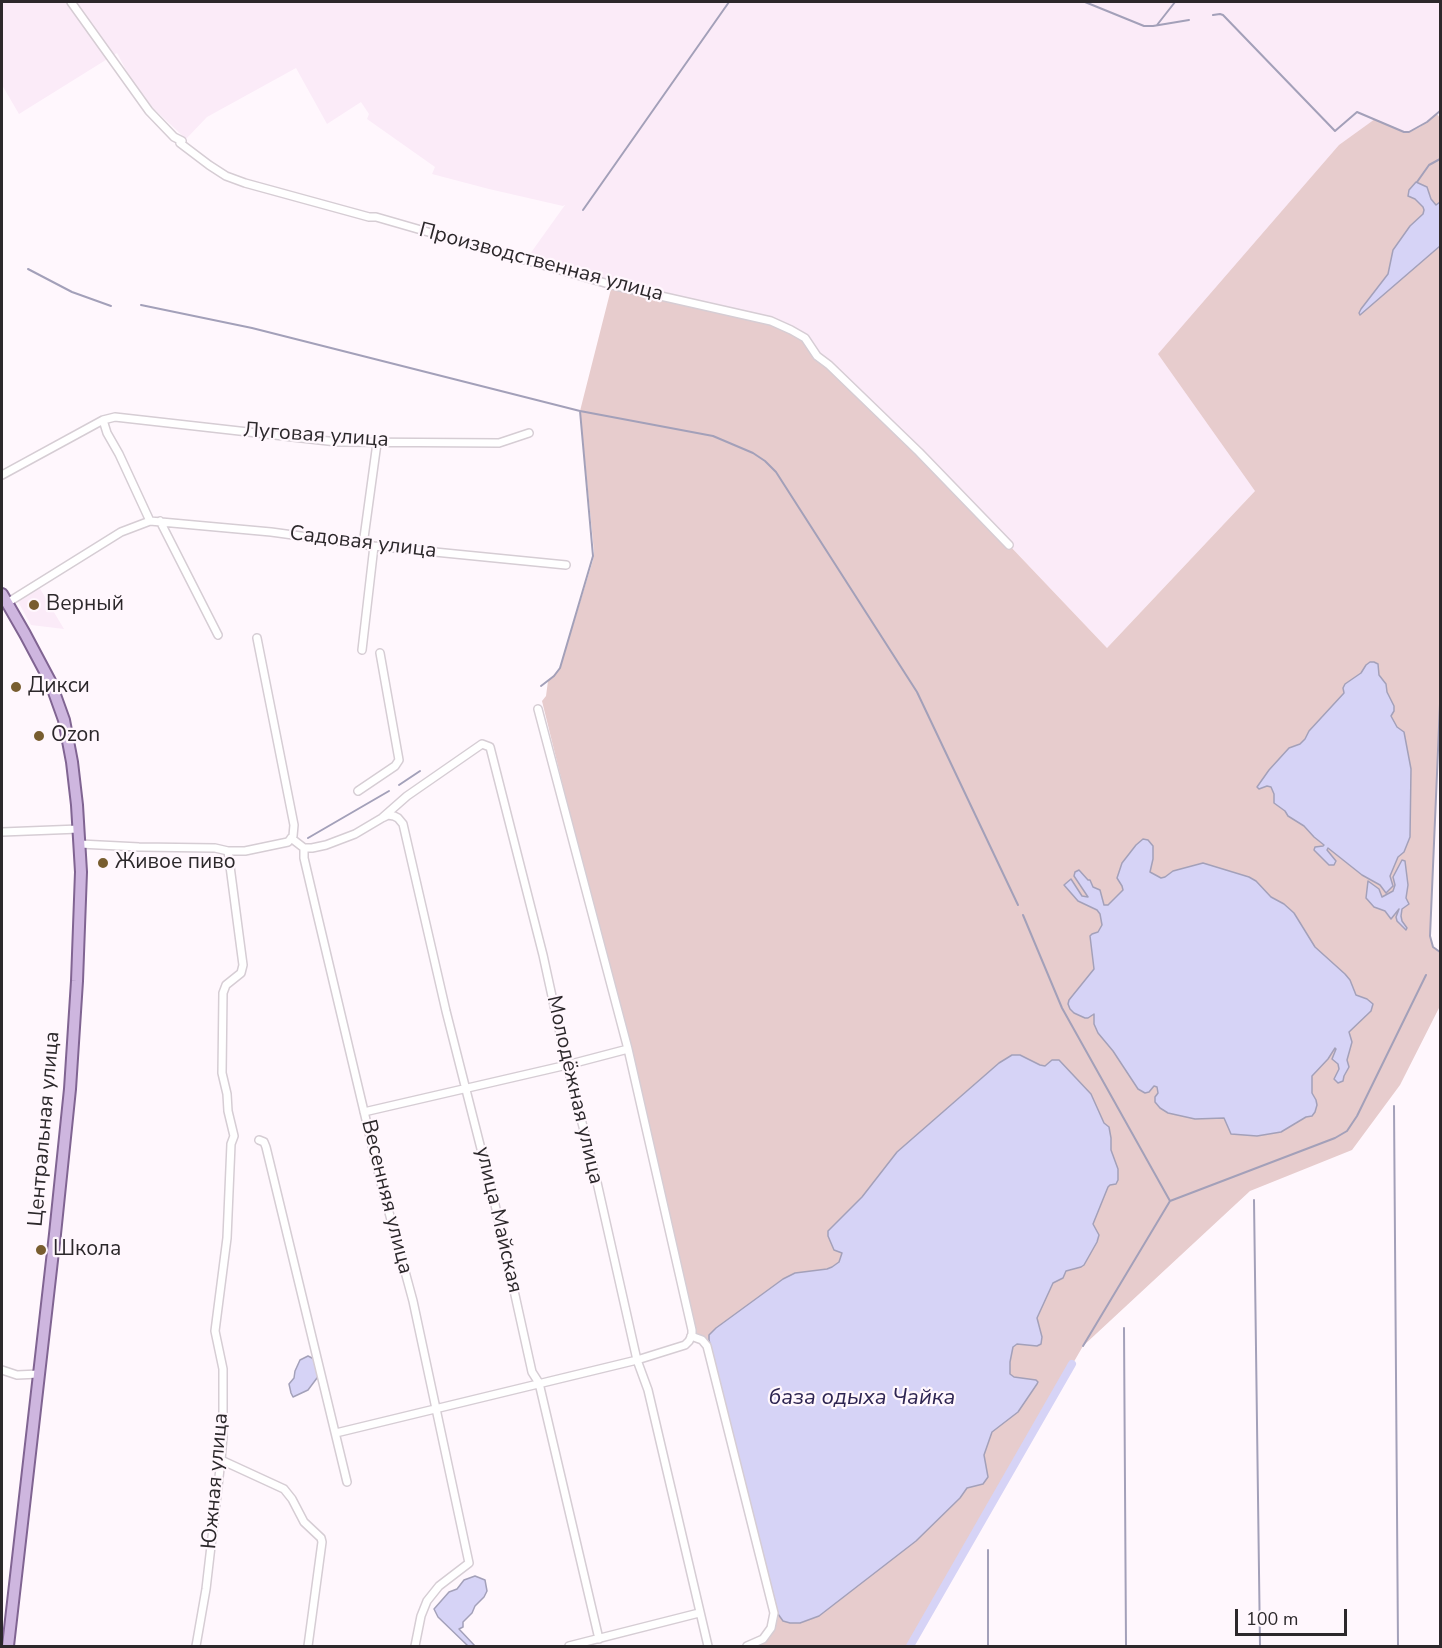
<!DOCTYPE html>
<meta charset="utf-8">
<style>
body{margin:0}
#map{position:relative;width:1442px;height:1648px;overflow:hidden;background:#fff7fd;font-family:"Nunito Sans",sans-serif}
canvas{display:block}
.frame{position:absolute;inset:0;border:3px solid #2c282b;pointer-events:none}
.scale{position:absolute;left:1235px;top:1609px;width:112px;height:27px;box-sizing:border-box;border:3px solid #2c282b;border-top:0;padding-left:8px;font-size:18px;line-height:21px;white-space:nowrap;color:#2c282b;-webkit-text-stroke:4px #fff7fd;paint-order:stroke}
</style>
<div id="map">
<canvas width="1442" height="1648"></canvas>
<div class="frame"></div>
<div class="scale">100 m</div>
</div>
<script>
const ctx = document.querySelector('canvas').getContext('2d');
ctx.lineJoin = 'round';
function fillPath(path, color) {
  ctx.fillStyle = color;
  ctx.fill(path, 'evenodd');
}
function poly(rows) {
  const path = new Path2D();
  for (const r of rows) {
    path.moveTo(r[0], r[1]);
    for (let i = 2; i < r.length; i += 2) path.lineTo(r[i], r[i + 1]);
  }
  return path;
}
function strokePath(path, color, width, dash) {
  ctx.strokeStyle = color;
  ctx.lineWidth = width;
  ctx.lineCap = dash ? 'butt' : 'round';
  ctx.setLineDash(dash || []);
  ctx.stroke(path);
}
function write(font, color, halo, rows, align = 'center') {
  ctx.font = font + ' "Nunito Sans",sans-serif';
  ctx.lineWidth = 4.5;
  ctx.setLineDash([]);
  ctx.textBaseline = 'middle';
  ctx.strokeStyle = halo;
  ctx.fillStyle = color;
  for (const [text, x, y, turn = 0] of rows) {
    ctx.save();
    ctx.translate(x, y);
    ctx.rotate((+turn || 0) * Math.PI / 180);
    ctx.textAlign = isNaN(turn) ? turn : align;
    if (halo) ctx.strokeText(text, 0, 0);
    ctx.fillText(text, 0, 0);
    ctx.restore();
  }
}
fillPath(poly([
 [2,2,1440,2,1440,111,1420,127,1407,133,1375,119,1255,491,1107,648,1009,545,811,348,525,261,565,205,563,206,489,189,432,174,435,167,367,119,369,114,361,102,327,124,296,68,207,117,186,139,153,108,128,74,117,53,19,114,2,85],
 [39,587,64,629,31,625,17,600]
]), '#fbebf8');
fillPath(poly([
 [1437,114,1440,118,1440,704,1430,936,1433,947,1440,952,1440,1006,1400,1085,1352,1150,1250,1191,1083,1346,910,1646,747,1646,763,1639,773,1619,707,1346,691,1336,628,1049,542,701,546,696,548,681,560,668,593,560,594,552,580,411,612,285,771,321,805,338,811,348,1009,545,1107,648,1255,491,1158,354,1339,145,1375,119,1407,133,1420,127]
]), '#e7cccd');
const water = poly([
 [1416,182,1427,187,1431,199,1436,205,1440,202,1440,246,1360,315,1359,313,1361,309,1388,274,1393,250,1410,226,1423,214,1424,210,1423,207,1415,199,1408,196,1409,190,1416,182],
 [1370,662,1374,662,1378,664,1379,675,1386,684,1387,692,1394,706,1394,711,1391,716,1397,727,1404,732,1411,769,1410,837,1404,852,1398,857,1390,876,1393,886,1386,893,1380,885,1362,875,1328,848,1327,850,1336,861,1334,865,1329,865,1314,850,1315,847,1323,846,1324,845,1314,837,1304,826,1288,816,1285,811,1274,803,1274,794,1271,787,1267,786,1259,789,1257,787,1269,770,1289,748,1300,744,1305,739,1309,731,1344,693,1343,688,1345,684,1361,673,1366,665,1370,662],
 [1143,839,1148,840,1153,846,1153,859,1150,872,1161,878,1165,877,1173,871,1203,863,1249,877,1256,881,1271,897,1284,904,1294,913,1315,947,1345,974,1350,980,1356,995,1367,999,1373,1004,1371,1011,1349,1032,1352,1042,1347,1060,1349,1067,1344,1076,1343,1081,1338,1083,1334,1079,1339,1069,1338,1064,1332,1059,1336,1049,1335,1048,1328,1059,1312,1076,1312,1093,1316,1100,1317,1105,1315,1112,1312,1116,1306,1117,1281,1132,1257,1136,1231,1134,1224,1118,1195,1119,1168,1113,1160,1108,1155,1102,1155,1097,1158,1093,1157,1087,1154,1086,1149,1092,1145,1093,1138,1089,1113,1051,1098,1033,1094,1024,1094,1014,1088,1018,1085,1018,1074,1013,1070,1009,1068,1004,1069,1000,1094,969,1090,936,1092,934,1098,932,1102,925,1100,914,1097,910,1078,901,1064,885,1071,879,1082,896,1088,897,1074,876,1075,872,1079,870,1088,880,1090,880,1093,887,1100,890,1104,905,1108,905,1123,890,1122,886,1117,878,1122,863,1136,845,1143,839],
 [1402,860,1405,861,1408,885,1406,898,1409,904,1402,909,1401,916,1402,921,1407,928,1406,930,1397,921,1396,917,1399,909,1391,919,1385,911,1374,907,1366,898,1368,881,1379,889,1382,897,1393,891,1395,885,1393,877,1402,860],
 [1012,1055,1020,1055,1040,1065,1045,1066,1052,1060,1059,1060,1091,1094,1104,1123,1109,1127,1111,1138,1111,1150,1118,1169,1118,1180,1116,1184,1110,1185,1108,1187,1093,1224,1099,1235,1097,1242,1084,1265,1081,1267,1066,1271,1063,1278,1053,1283,1037,1318,1042,1337,1041,1344,1037,1346,1017,1344,1013,1347,1010,1362,1010,1374,1014,1377,1036,1380,1038,1382,1037,1384,1018,1412,992,1432,984,1455,988,1477,983,1484,967,1488,960,1498,916,1541,819,1616,800,1623,790,1623,783,1621,778,1614,709,1340,709,1335,716,1328,783,1279,795,1273,827,1269,832,1267,839,1262,842,1253,834,1250,828,1236,828,1231,862,1197,897,1152,999,1063,1012,1055],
 [308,1356,318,1361,320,1374,308,1390,293,1397,291,1393,289,1384,294,1378,295,1371,300,1360,308,1356],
 [475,1576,485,1580,487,1591,484,1597,475,1606,472,1613,463,1622,463,1627,459,1629,475,1646,468,1646,438,1617,434,1609,449,1592,457,1589,464,1580,475,1576]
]);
fillPath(water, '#d6d3f6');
strokePath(water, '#a3a0b9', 1.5);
strokePath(poly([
 [1085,2,1144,26,1153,26,1189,20],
 [1213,15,1220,14,1223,15,1335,131,1357,112,1404,132,1409,132,1427,122,1440,111],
 [1157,25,1175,2],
 [1417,182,1429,165,1440,159],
 [583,210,729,2],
 [28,269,72,292,111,306],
 [141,305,252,328,580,411],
 [541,686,554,676,560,668,593,556,580,411,713,436,753,453,765,461,776,472,917,692,1018,905],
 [1440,704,1430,936,1433,947,1440,952],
 [399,785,420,771],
 [308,838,389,791],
 [1023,915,1062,1008,1170,1201],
 [1394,1106,1398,1646],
 [1254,1200,1260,1646],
 [1124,1328,1126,1646],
 [1083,1346,1170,1201,1335,1138,1347,1131,1357,1116,1426,975],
 [988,1550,988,1646]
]), '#a3a0b9', 2);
strokePath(poly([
 [910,1646,1072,1364]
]), '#d6d3f6', 8);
const street = poly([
 [71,2,149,111,174,137,182,141,180,143,209,165,226,176,245,183,369,217,376,217,612,285,771,321,791,330,805,338,817,356,829,365,919,452,1009,545],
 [103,420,107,433,119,454,150,521],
 [2,475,103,420,115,417,337,442,499,443,529,433],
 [160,521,218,635],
 [363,545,377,443],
 [7,603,121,532,150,521,271,532,374,546,566,565],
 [362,650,374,546],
 [358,791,395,766,399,760,380,653],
 [384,817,388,815,394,816,398,818,403,824,446,1011,494,1200,532,1372,539,1383,599,1639],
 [2,832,79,829],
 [291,838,304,848,304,858,315,905,381,1183,413,1301,469,1563,439,1586,427,1601,421,1616,415,1646],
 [80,844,139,847,215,848,228,851,245,851,288,842,293,836,294,825,257,638],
 [304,848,312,848,326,845,355,834,382,818,407,796,482,744,490,747,543,955,567,1065,594,1169,637,1360,648,1390,708,1646],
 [364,1112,567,1065,628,1049],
 [259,1140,264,1142,266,1147,347,1482],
 [691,1336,702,1340,707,1346,774,1613,771,1628,763,1639,747,1646],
 [2,1370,17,1375,39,1374],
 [336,1433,637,1360,685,1345,689,1341,692,1335,692,1330,628,1049,538,709],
 [221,1460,284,1489,292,1499,304,1522,321,1538,322,1542,308,1646],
 [196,1646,206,1589,221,1460,223,1436,223,1369,215,1331,227,1238,231,1144,234,1136,228,1111,227,1094,222,1073,223,993,226,985,241,973,243,965,228,851],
 [569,1646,699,1613]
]);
const primary = poly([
 [2,594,25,634,50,681,64,720,72,762,77,805,81,872,77,981,70,1089,55,1234,8,1646]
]);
strokePath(street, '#d6cdd4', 10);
strokePath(primary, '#806492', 14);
strokePath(street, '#fff', 7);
strokePath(primary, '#ceb6df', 10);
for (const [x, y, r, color] of [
 [34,605,6,"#785d2f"],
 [16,687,6,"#785d2f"],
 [39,736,6,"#785d2f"],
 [103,863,6,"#785d2f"],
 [41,1250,6,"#785d2f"]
]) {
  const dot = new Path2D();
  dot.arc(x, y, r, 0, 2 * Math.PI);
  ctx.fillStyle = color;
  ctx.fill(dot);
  strokePath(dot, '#fff7fd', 2);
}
write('21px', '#2c282b', '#fff7fd', [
 ["Производственная улица",541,263,15],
 ["Луговая улица",316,436,4],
 ["Садовая улица",363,543,7],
 ["Молодёжная улица",574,1090,77],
 ["Центральная улица",45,1129,-85],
 ["Весенняя улица",386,1197,76],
 ["улица Майская",498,1220,77],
 ["Южная улица",216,1481,-85]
]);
write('21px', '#2c282b', '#fff7fd', [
 ["Верный",46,605],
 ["Дикси",28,687],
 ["Ozon",51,736],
 ["Живое пиво",115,863],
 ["Школа",53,1250]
], 'left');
write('italic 22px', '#2e2552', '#fff7fd', [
 ["база одыха Чайка",862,1399]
]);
</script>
